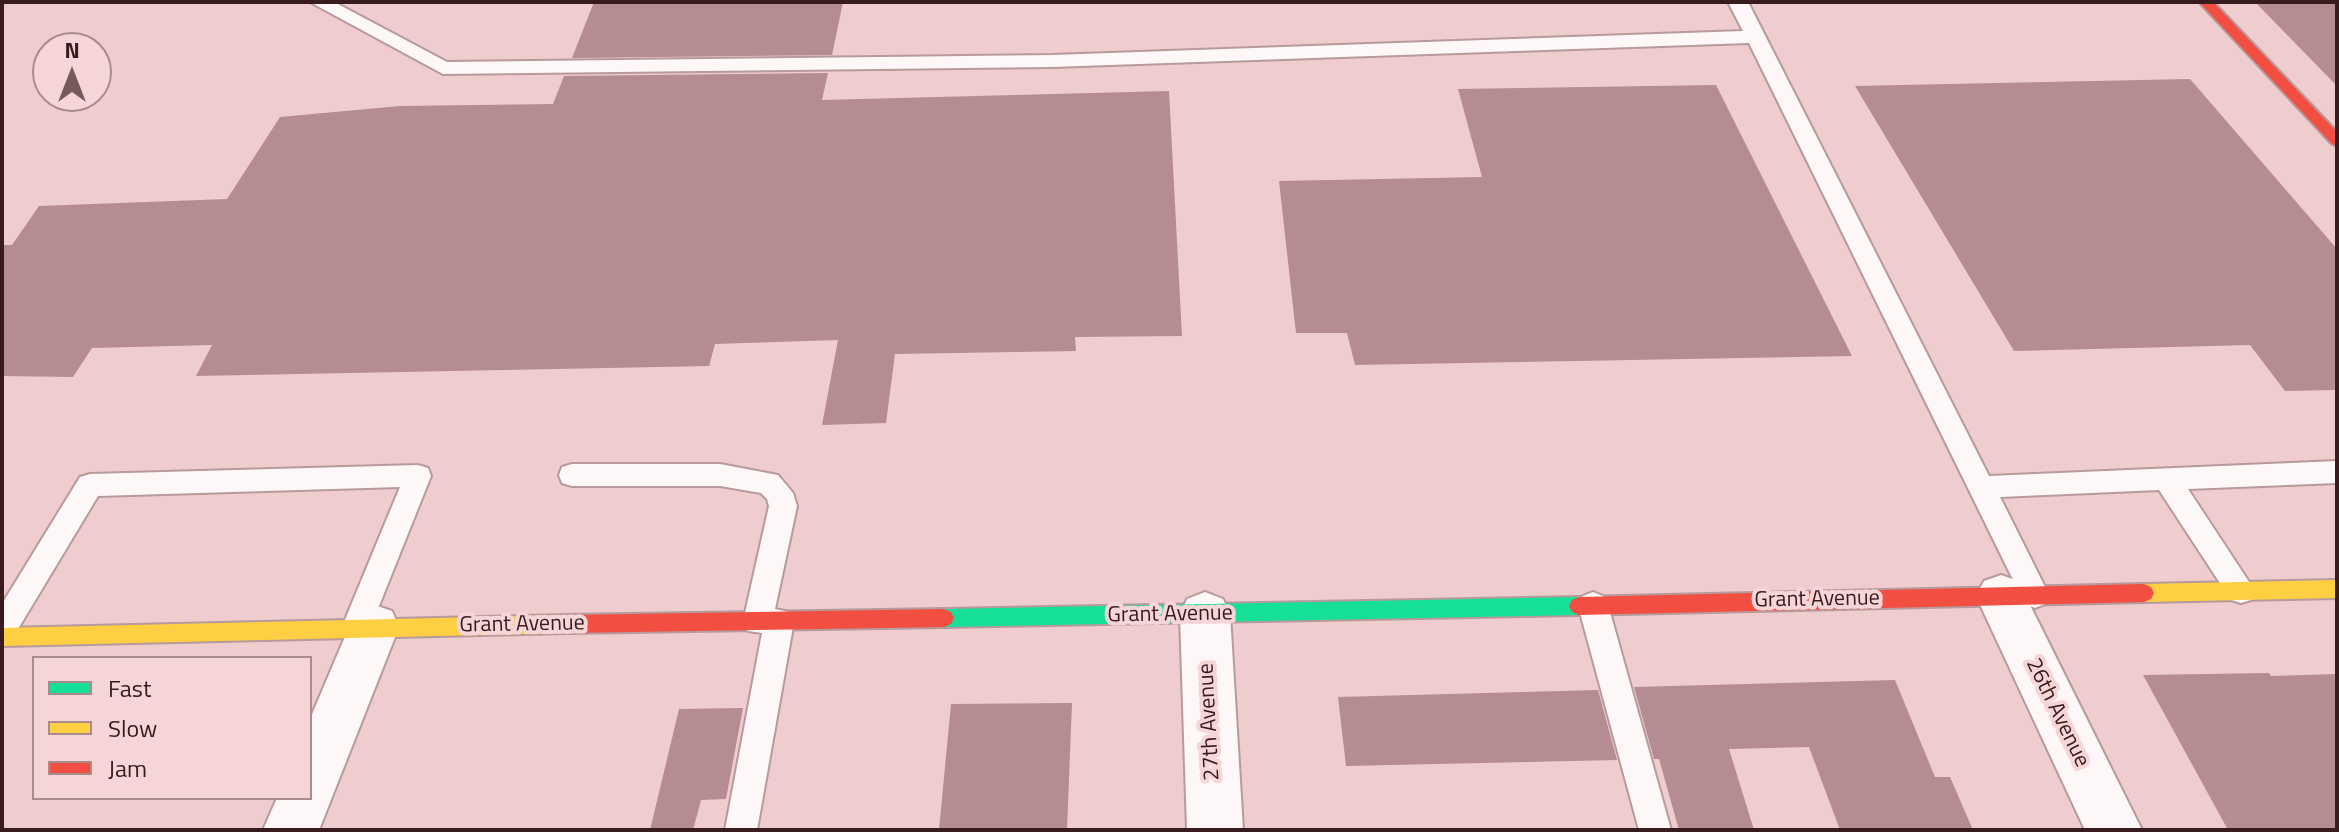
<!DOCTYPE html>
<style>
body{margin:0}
#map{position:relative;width:2339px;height:832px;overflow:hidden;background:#efccce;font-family:"Titillium Web",sans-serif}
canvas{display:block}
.frame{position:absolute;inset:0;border:4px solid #381b1d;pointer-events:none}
.legend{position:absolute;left:32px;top:656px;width:280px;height:144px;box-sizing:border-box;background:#f6d5d6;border:2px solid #aa8b8c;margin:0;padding:10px 14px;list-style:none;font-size:24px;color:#381b1d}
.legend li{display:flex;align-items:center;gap:16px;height:40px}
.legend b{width:40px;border:2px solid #aa8b8c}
.north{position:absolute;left:32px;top:32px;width:80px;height:80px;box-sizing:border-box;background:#f6d5d6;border:2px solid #aa8b8c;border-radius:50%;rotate:0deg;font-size:22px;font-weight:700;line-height:32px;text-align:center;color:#381b1d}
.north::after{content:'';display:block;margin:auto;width:28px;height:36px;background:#78595b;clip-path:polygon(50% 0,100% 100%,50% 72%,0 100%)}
</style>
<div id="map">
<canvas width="2339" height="832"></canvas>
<div class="frame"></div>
<ul class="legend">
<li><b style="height:10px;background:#16e098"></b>Fast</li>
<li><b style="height:10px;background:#ffcf43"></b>Slow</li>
<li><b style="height:10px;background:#f24e42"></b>Jam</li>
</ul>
<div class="north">N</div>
</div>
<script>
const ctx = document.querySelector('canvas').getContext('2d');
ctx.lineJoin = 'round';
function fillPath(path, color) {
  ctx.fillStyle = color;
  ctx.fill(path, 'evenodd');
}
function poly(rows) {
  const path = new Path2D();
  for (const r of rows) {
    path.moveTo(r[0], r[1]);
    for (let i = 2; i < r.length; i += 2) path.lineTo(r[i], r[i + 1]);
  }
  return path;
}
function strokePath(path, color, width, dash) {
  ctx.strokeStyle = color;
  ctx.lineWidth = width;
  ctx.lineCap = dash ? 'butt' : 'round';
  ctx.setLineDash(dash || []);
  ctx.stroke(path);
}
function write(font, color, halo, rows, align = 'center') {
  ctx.font = font + ' "Titillium Web",sans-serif';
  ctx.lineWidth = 8;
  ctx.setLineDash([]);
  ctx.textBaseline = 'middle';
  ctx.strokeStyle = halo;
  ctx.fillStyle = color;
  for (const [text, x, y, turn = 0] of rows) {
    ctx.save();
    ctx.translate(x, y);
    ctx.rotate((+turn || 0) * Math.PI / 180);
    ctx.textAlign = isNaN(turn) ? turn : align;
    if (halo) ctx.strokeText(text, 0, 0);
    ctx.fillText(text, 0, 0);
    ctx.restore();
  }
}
fillPath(poly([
 [594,2,843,2,832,55,572,58],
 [2255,2,2337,2,2337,86],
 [828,73,822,100,1169,91,1182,336,1075,337,1076,351,895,354,886,423,822,425,838,340,715,344,709,366,196,376,212,345,92,348,73,377,2,376,2,245,12,245,39,206,227,199,280,117,400,106,553,104,564,76],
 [2190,79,2337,249,2337,390,2285,391,2250,345,2014,351,1855,86],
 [1716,85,1852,356,1355,365,1347,333,1296,333,1279,181,1482,177,1458,89],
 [2269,673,2271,676,2337,674,2337,830,2228,830,2143,675],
 [1895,680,1935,777,1950,777,1973,830,1840,830,1809,747,1729,749,1754,830,1679,830,1659,759,1654,759,1634,687],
 [1598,690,1617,760,1346,766,1338,697],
 [1072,703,1067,830,939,830,951,704],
 [743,708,726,799,701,800,693,830,650,830,679,709]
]), '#b48c91');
const lane = poly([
 [310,2,334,2,447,62,1052,55,1743,31,1728,2,1748,2,1989,476,2337,461,2337,483,2188,489,2255,591,2251,600,2241,603,2231,600,2159,490,2000,497,2049,595,2045,604,2035,608,2025,604,1749,43,1052,67,443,74,310,2],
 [572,464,720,464,778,475,793,493,797,506,775,609,789,612,794,621,757,830,725,830,762,633,748,631,743,622,769,506,767,499,761,493,720,486,572,486,562,483,559,475,562,467,572,464],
 [418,465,428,468,431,476,367,636,357,640,347,636,342,627,400,487,98,496,12,639,2,643,2,604,80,477,90,474,418,465],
 [1593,592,1603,596,1608,605,1671,830,1639,830,1578,605,1583,596,1593,592]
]);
const street = poly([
 [2001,575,2018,581,2142,830,2085,830,1976,596,1984,581,2001,575],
 [1205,592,1223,599,1230,614,1243,830,1187,830,1180,614,1187,599,1205,592],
 [374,605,392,611,399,627,319,830,263,830,277,798,310,798,310,719,356,611,374,605]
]);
const fast = poly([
 [1579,597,1586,600,1589,606,1586,612,1579,615,944,627,937,624,934,618,937,612,944,609,1579,597]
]);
const slow = poly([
 [2337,580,2337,598,2144,602,2137,599,2134,593,2137,587,2144,584,2337,580],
 [568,615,575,618,578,624,575,630,568,633,2,646,2,628,568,615]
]);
const jam = poly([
 [2199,2,2213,2,2337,132,2337,146,2332,144,2199,2],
 [2144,584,2151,587,2154,593,2151,599,2144,602,1579,615,1572,612,1569,606,1572,600,1579,597,2144,584],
 [944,609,951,612,954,618,951,624,944,627,568,633,561,630,558,624,561,618,568,615,944,609]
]);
strokePath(lane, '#b79a9c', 4);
strokePath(street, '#b79a9c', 4);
strokePath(fast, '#b79a9c', 4);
strokePath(slow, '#b79a9c', 4);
strokePath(jam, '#b79a9c', 4);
fillPath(lane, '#fdf7f8');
fillPath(street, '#fdf7f8');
fillPath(fast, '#16e098');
fillPath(slow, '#ffcf43');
fillPath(jam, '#f24e42');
write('22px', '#381b1d', '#f6d5d6', [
 ["Grant Avenue",1817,600,-1],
 ["Grant Avenue",1170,615,-1],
 ["Grant Avenue",522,625,-1],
 ["26th Avenue",2057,713,64],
 ["27th Avenue",1210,722,-93]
]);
</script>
